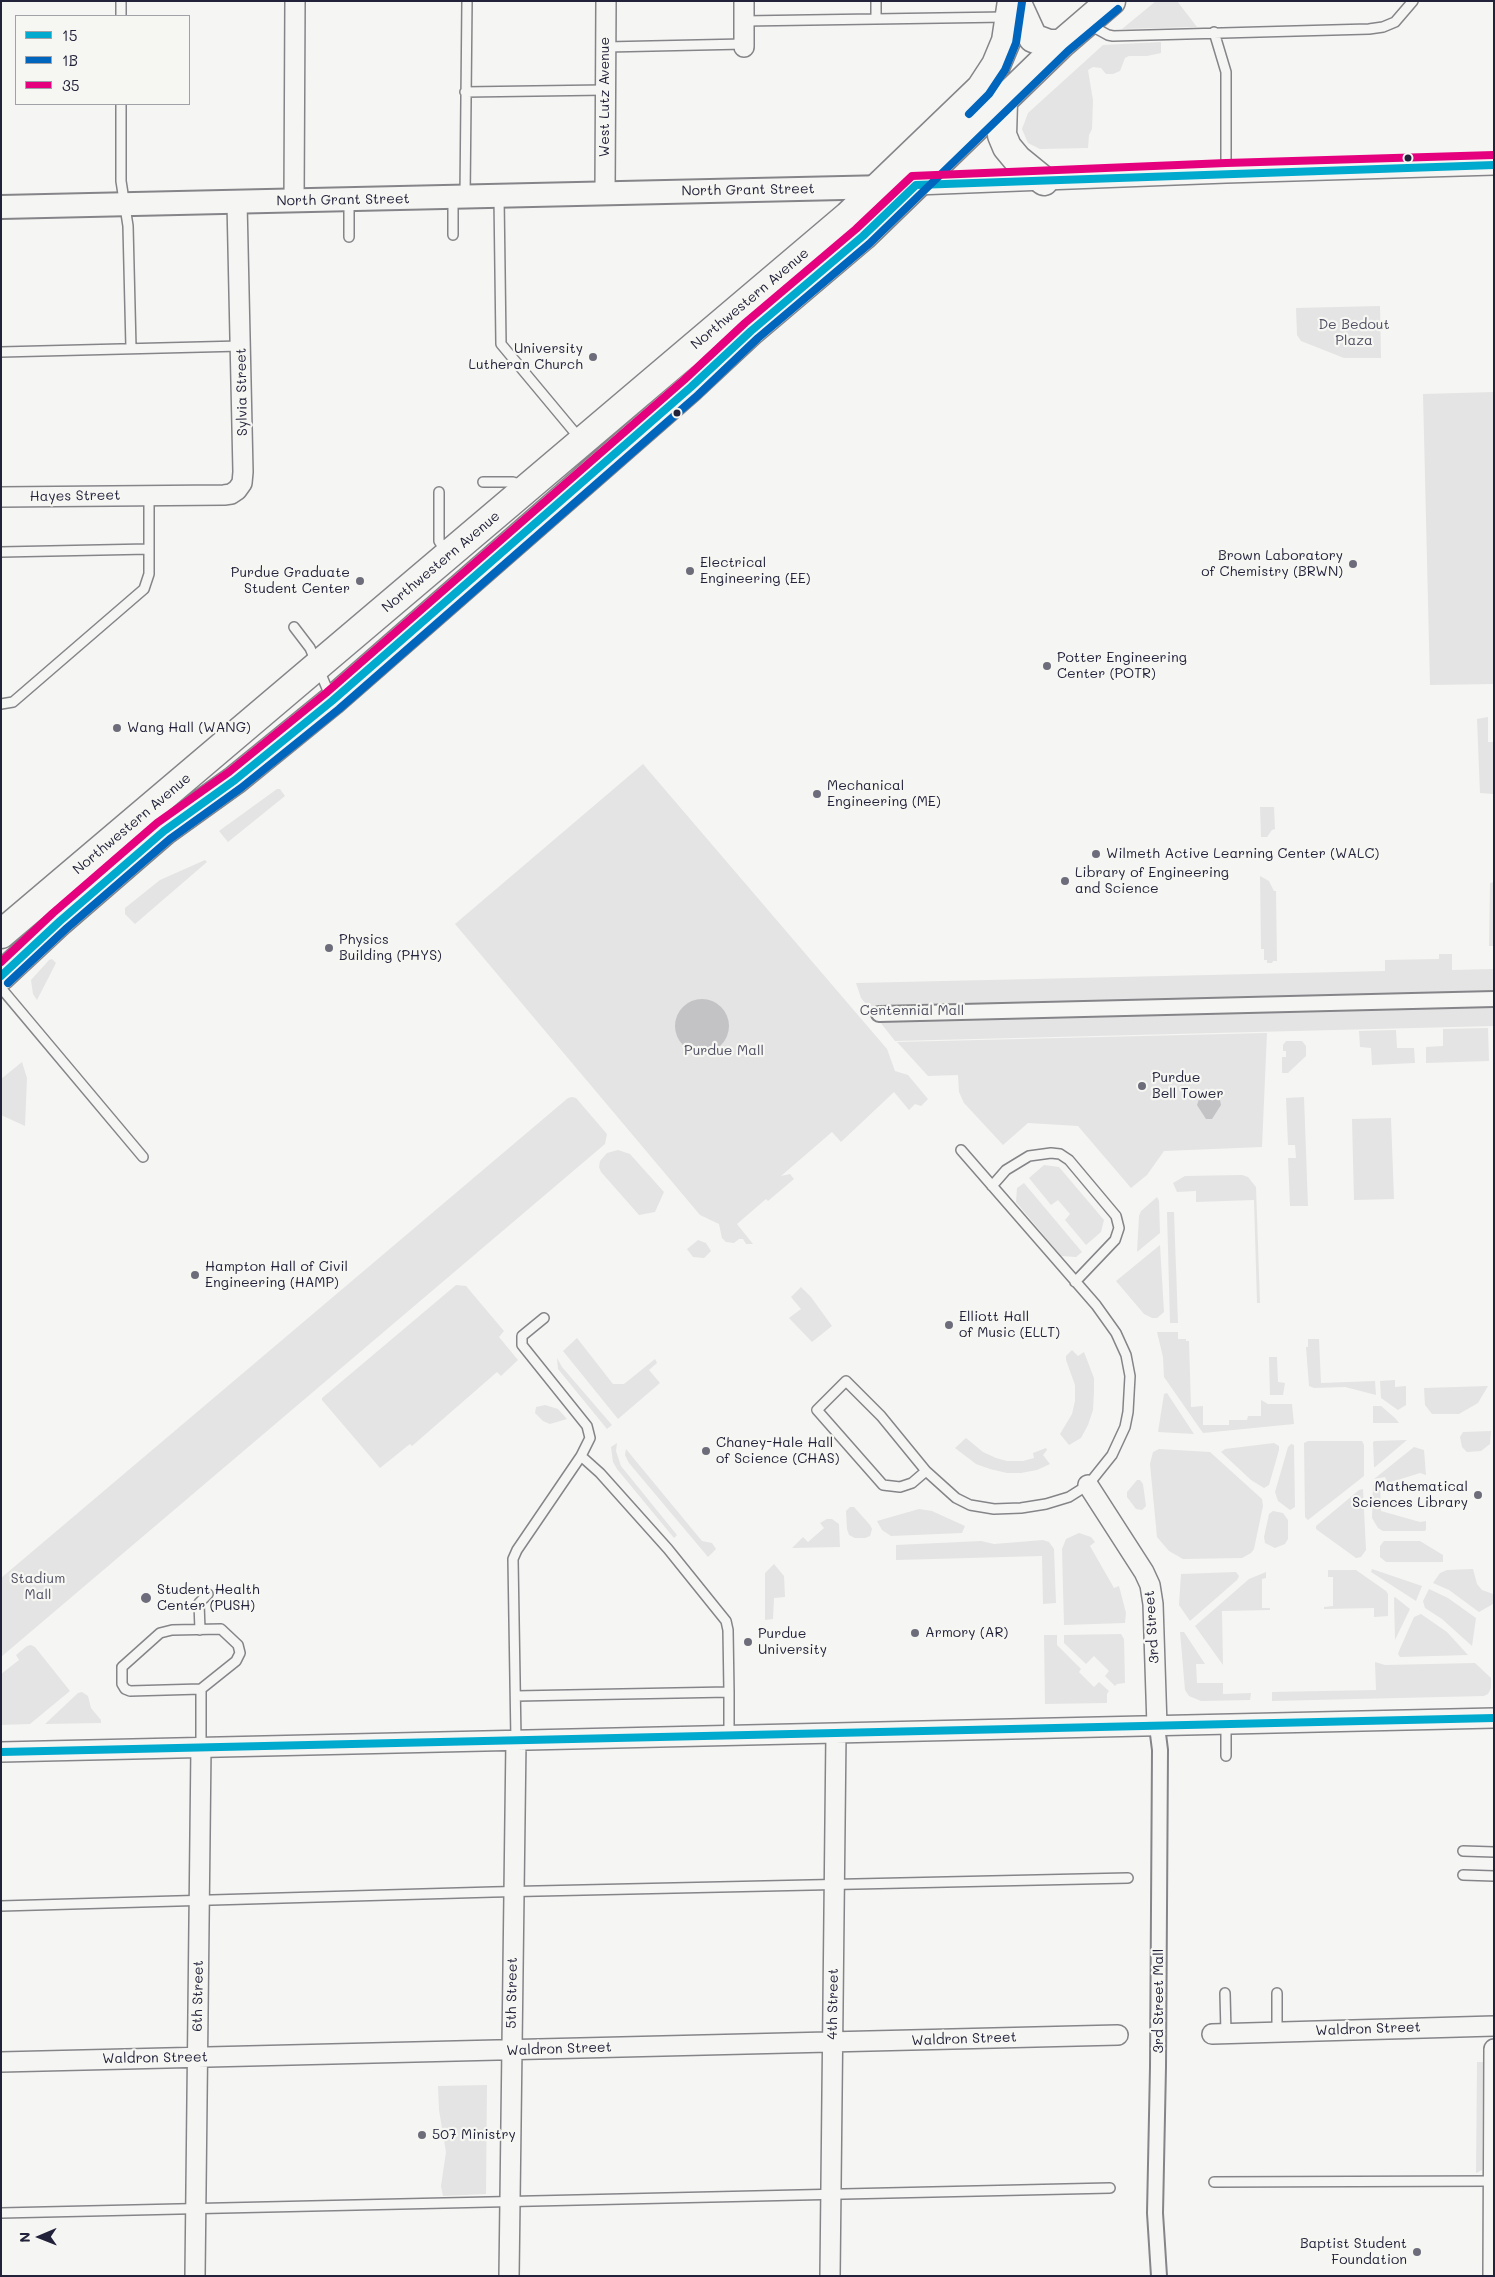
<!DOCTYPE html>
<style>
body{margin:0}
#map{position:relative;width:1495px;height:2277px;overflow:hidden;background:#f5f5f3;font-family:Mali,sans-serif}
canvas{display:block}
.frame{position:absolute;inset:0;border:2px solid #22223b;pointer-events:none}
.legend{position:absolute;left:15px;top:15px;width:175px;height:90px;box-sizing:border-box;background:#f6f6f2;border:1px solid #a1a1a9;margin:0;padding:6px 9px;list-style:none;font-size:15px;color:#22223b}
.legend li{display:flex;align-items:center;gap:10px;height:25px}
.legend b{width:25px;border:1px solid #a1a1a9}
.north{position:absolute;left:15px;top:2212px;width:50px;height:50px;-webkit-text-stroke:4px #f6f6f2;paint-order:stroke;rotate:269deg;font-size:14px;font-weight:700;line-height:20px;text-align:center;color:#22223b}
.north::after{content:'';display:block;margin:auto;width:18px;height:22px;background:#22223b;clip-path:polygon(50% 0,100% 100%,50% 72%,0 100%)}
</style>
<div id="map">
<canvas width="1495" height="2277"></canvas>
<div class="frame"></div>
<ul class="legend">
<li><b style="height:6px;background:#00a9ce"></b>15</li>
<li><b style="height:6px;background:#0065bd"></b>1B</li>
<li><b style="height:6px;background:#e5007d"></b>35</li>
</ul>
<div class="north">N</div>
</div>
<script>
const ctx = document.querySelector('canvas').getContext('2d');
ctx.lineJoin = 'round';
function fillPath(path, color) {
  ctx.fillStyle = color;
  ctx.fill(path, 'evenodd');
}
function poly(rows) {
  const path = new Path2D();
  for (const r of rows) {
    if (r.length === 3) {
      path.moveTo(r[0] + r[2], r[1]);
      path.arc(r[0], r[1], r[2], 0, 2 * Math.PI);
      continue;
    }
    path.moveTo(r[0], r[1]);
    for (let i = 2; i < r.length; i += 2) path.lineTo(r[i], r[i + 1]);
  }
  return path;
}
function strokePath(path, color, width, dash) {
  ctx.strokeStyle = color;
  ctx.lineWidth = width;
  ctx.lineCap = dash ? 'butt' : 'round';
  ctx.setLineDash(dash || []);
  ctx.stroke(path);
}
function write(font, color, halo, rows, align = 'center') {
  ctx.font = font + ' Mali,sans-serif';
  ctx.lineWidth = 4.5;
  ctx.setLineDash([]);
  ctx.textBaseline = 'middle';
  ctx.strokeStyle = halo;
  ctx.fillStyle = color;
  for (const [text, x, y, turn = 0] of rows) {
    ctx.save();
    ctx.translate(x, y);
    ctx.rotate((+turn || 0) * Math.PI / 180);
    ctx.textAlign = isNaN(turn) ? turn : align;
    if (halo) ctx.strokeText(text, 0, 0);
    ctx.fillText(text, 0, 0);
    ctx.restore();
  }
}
fillPath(poly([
 [1156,1,1177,1,1197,27,1122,29],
 [1161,42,1161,53,1147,56,1129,56,1125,58,1120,71,1113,74,1106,74,1101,68,1093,67,1088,70,1093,100,1092,129,1089,135,1088,148,1040,149,1028,143,1022,129,1028,113,1103,45],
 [1380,306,1381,358,1344,358,1301,341,1297,335,1296,308],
 [1494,392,1494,684,1430,685,1423,394],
 [1488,717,1488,742,1494,742,1494,818,1493,794,1480,793,1477,719],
 [643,764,887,1049,895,1071,908,1075,928,1099,921,1106,915,1104,909,1110,894,1092,841,1142,832,1132,781,1176,790,1174,794,1179,768,1201,766,1199,737,1224,753,1244,746,1244,743,1239,739,1239,734,1243,726,1242,722,1238,719,1224,700,1215,455,924],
 [277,789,280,789,285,796,228,842,219,831],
 [1260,807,1274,807,1275,829,1272,830,1267,837,1261,837],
 [205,860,207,862,135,924,125,914,125,908,160,880],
 [1260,876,1269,881,1274,891,1276,891,1277,961,1273,961,1272,963,1267,963,1267,960,1264,960,1264,949,1261,949],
 [1494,882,1494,946,1489,946,1490,883],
 [1439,954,1452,954,1452,970,1494,969,1494,1026,895,1041,861,998,856,983,1385,971,1385,960,1439,959],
 [52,959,56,963,37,1000,33,994,31,980,49,960],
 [1488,1028,1489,1061,1426,1063,1426,1047,1443,1046,1443,1029],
 [1396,1030,1397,1048,1414,1048,1415,1063,1372,1065,1371,1048,1360,1047,1359,1031],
 [1267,1033,1262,1147,1164,1151,1147,1175,1131,1188,1078,1126,1028,1123,1003,1145,964,1103,959,1092,958,1075,928,1076,897,1042],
 [1286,1041,1302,1041,1306,1046,1306,1056,1288,1073,1282,1073,1282,1057,1286,1057,1286,1051,1283,1051,1283,1045],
 [22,1062,27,1078,25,1126,1,1115,1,1079],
 [572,1097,576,1098,607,1134,605,1144,1,1657,1,1578,568,1098],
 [1304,1097,1308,1206,1290,1206,1288,1158,1296,1158,1295,1145,1288,1145,1286,1098],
 [1391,1118,1394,1199,1354,1200,1352,1119],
 [618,1150,630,1154,664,1192,655,1212,639,1215,601,1172,599,1167,600,1161,607,1153],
 [1044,1165,1059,1167,1104,1220,1101,1232,1086,1245,1065,1220,1070,1214,1058,1200,1051,1205,1029,1178],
 [1242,1175,1248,1177,1256,1187,1260,1303,1257,1303,1254,1200,1196,1202,1196,1191,1177,1192,1173,1183,1185,1176],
 [1024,1183,1082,1252,1076,1257,1061,1256,1016,1202,1017,1188],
 [1157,1197,1159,1201,1160,1233,1137,1252,1139,1216,1141,1211],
 [1167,1212,1174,1212,1178,1323,1170,1323],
 [698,1240,706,1243,711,1251,704,1258,693,1257,687,1249],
 [1160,1245,1164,1312,1157,1318,1152,1318,1144,1314,1116,1281],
 [456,1285,466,1286,504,1331,499,1337,518,1360,501,1376,497,1372,412,1446,410,1444,380,1468,322,1400,322,1398],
 [801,1287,811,1297,832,1326,812,1342,789,1318,801,1309,791,1297],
 [1157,1332,1178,1332,1178,1339,1186,1339,1186,1341,1189,1341,1191,1407,1203,1406,1203,1425,1229,1425,1229,1420,1247,1420,1248,1416,1261,1416,1261,1400,1268,1404,1292,1404,1294,1424,1203,1433,1164,1377,1163,1357],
 [577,1338,613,1384,624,1384,655,1359,657,1363,649,1370,660,1383,618,1419,563,1351],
 [1308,1339,1319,1339,1321,1383,1375,1381,1376,1395,1345,1387,1314,1388,1309,1386,1306,1347,1308,1347],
 [1072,1350,1078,1356,1084,1352,1094,1378,1094,1392,1093,1410,1088,1425,1081,1438,1069,1445,1060,1434,1072,1414,1075,1401,1075,1385,1066,1360,1066,1356],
 [1269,1357,1277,1357,1278,1382,1285,1383,1283,1395,1270,1395],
 [557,1358,562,1367,612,1425,607,1429,558,1369],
 [1395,1380,1395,1387,1406,1386,1406,1405,1398,1410,1381,1398,1380,1381],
 [1488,1386,1478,1403,1459,1414,1432,1414,1425,1405,1424,1388],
 [1167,1393,1194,1434,1158,1432,1164,1394],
 [545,1405,558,1409,567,1419,550,1424,543,1421,535,1413,536,1407],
 [1373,1406,1381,1406,1395,1418,1399,1423,1373,1423],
 [1491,1431,1490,1444,1481,1451,1467,1452,1462,1447,1460,1437,1463,1432],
 [966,1438,983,1452,996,1458,1007,1461,1023,1461,1034,1458,1033,1453,1046,1448,1047,1450,1043,1455,1050,1464,1037,1470,1021,1473,1007,1473,990,1469,976,1464,955,1448],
 [1407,1440,1375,1467,1374,1467,1373,1442,1375,1441],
 [1308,1441,1362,1441,1364,1445,1364,1476,1308,1520,1305,1517,1304,1443],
 [617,1443,616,1451,621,1466,677,1535,674,1538,617,1469,613,1462,611,1447],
 [1274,1443,1279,1446,1279,1450,1269,1485,1264,1488,1251,1480,1221,1452,1225,1449],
 [1291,1444,1294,1445,1295,1507,1290,1510,1278,1501,1275,1492,1288,1447],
 [1414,1447,1424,1450,1426,1475,1420,1473,1388,1483,1385,1477,1374,1479],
 [626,1449,702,1541,712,1543,716,1549,708,1557,629,1463,625,1455],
 [1159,1449,1210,1452,1262,1499,1263,1506,1254,1549,1251,1553,1242,1558,1183,1559,1169,1551,1157,1537,1150,1464,1153,1452],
 [1137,1480,1140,1480,1143,1484,1146,1506,1142,1510,1136,1509,1127,1497,1127,1492],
 [1373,1485,1380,1485,1381,1511,1420,1522,1426,1521,1426,1529,1425,1531,1383,1531,1378,1528,1372,1518],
 [1363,1489,1366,1550,1361,1557,1356,1558,1316,1529,1316,1526,1359,1490],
 [850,1507,854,1507,870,1525,872,1529,870,1536,865,1538,855,1538,849,1535,847,1529,846,1511],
 [919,1509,932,1511,965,1526,962,1533,891,1536,882,1530,877,1521],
 [1273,1511,1283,1513,1288,1520,1288,1539,1285,1544,1275,1548,1265,1543,1264,1537,1269,1514],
 [827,1519,832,1519,839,1524,840,1547,792,1548,803,1537,808,1542,824,1528,820,1523],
 [1079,1533,1091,1537,1095,1542,1090,1546,1114,1588,1119,1586,1126,1613,1125,1623,1064,1625,1062,1549,1066,1539],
 [1043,1540,1049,1542,1054,1549,1056,1603,1043,1604,1042,1556,896,1560,896,1545,981,1541,994,1544],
 [1384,1541,1420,1541,1443,1555,1443,1562,1386,1562,1380,1557,1380,1546],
 [774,1564,784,1576,785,1597,774,1598,773,1619,765,1620,765,1573],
 [1372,1569,1422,1586,1416,1601,1371,1572],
 [1473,1569,1477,1584,1482,1590,1493,1594,1493,1604,1479,1612,1449,1590,1433,1583,1440,1573,1447,1570],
 [1328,1570,1356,1570,1386,1591,1388,1594,1388,1616,1374,1617,1374,1608,1324,1609,1324,1607,1333,1606,1333,1577,1328,1577],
 [1236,1572,1239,1576,1237,1580,1190,1621,1179,1605,1181,1574],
 [1266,1572,1266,1578,1262,1579,1262,1608,1270,1608,1270,1610,1222,1611,1223,1665,1195,1626,1249,1579],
 [1429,1589,1448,1598,1476,1618,1472,1646,1442,1619,1425,1608,1423,1601],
 [1395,1597,1410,1609,1395,1640,1394,1598],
 [1421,1614,1447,1632,1468,1655,1400,1657,1398,1654,1399,1651,1414,1617],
 [1180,1632,1184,1632,1205,1664,1196,1664,1197,1683,1223,1683,1223,1694,1251,1693,1250,1700,1201,1701,1189,1696,1185,1690],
 [1121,1634,1124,1639,1125,1683,1117,1684,1115,1686,1105,1676,1109,1671,1094,1656,1086,1664,1064,1643,1064,1635],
 [1044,1635,1057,1635,1057,1645,1081,1669,1079,1672,1094,1687,1099,1682,1109,1691,1107,1694,1107,1703,1045,1704],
 [31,1645,35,1647,70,1691,30,1724,1,1725,1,1674,19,1660,16,1655,27,1646],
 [1375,1662,1385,1665,1475,1663,1491,1678,1491,1688,1488,1694,1484,1696,1272,1701,1272,1692,1376,1690],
 [82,1692,88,1696,91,1708,101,1720,101,1723,45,1724,78,1693],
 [1477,2062,1483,2062,1482,2170,1476,2173],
 [487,2085,486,2194,443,2196,441,2186,446,2152,439,2110,438,2086]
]), '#e4e4e4');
fillPath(poly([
 [702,1026,27],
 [1202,1098,1209,1100,1215,1098,1220,1100,1221,1105,1212,1119,1206,1119,1197,1105,1199,1099]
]), '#c3c3c6');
const service = poly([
 [121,1,121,16],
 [876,1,876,19],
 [744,21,1006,17],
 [1088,24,1108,35,1113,36,1369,29,1383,27,1395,22,1413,1],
 [1214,32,1226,72,1226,173],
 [606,47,744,44],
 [465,92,605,90],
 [121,104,121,181,128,226,131,348],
 [453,197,453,235],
 [465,197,467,1],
 [499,197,501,344,581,440],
 [349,200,349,237],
 [1,352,241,346],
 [483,482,513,482,523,486],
 [439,492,439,541,446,552],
 [1,552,149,549],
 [294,627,310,648,331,698],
 [1,704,13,702,144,589,149,574,149,496],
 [1,988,143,1157],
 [992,1186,1006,1170,1029,1156,1051,1153,1060,1154,1069,1160,1116,1216,1119,1228,1115,1240,1075,1282],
 [581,1456,600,1473,668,1549,726,1621,728,1630,729,1692],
 [926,1471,912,1483,900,1487,883,1485,817,1410,846,1381,881,1416,926,1471,956,1498,970,1505,994,1509,1021,1508,1046,1504,1069,1497,1088,1485,1112,1455,1125,1427,1128,1412,1130,1376,1126,1355,1116,1333,1096,1305,961,1150],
 [200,1630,199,1603,208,1594],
 [201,1689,236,1661,240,1653,238,1645,221,1629,172,1630,160,1633,122,1667,122,1684,125,1689,130,1691,201,1689,201,1747],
 [516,1696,729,1692,729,1735],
 [516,1740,513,1559,517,1550,581,1456,590,1438,587,1426,522,1345,522,1336,544,1318],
 [1226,1756,1226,1724],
 [1463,1851,1494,1852],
 [1463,1875,1494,1876],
 [1,1906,493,1892,1128,1878],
 [1225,1993,1226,2033],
 [1277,1993,1277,2032],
 [1214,2182,1494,2181],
 [1,2213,1110,2188]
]);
const pedestrian = poly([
 [879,1014,1494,999],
 [1157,1726,1160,1750,1158,2067,1155,2213,1159,2276]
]);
const minor = poly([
 [744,1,744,47],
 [916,185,1226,173,1494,165],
 [605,193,606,1],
 [294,201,295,1],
 [1,497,224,495,231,494,237,490,242,483,243,472,237,202],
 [1088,1485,1144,1572,1150,1585,1153,1604,1157,1726],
 [1,1752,1494,1718],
 [1212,2034,1494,2026],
 [1,2062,1118,2035],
 [195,2276,201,1747],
 [509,2276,516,1740],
 [830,2276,836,1733],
 [1493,2276,1494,2049]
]);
const tertiary = poly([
 [1,207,887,187]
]);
const primary = poly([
 [1016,1,1033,38,1049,44,1061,44],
 [1003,102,1002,135,1007,147,1017,159,1044,181],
 [1,934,848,216,981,88,996,65,1006,41,1012,1],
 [1,976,60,921,164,831,235,780,332,701,691,387,751,331,863,236,1061,44,1111,1]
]);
strokePath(service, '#858589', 12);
strokePath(pedestrian, '#858589', 18);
strokePath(minor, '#858589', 22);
strokePath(tertiary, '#858589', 26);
strokePath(primary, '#858589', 31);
strokePath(service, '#f5f5f3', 9);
strokePath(pedestrian, '#f5f5f3', 14);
strokePath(minor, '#f5f5f3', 19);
strokePath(tertiary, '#f5f5f3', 22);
strokePath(primary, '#f5f5f3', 28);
strokePath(poly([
 [1,976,60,921,164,831,235,780,332,701,691,387,751,331,863,236,916,185,1494,165],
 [1,1752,1494,1718]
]), '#00a9ce', 8);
strokePath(poly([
 [969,114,989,94,1005,70,1016,43,1022,2],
 [8,983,67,928,170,839,241,788,339,709,698,395,758,338,869,244,1068,51,1118,9]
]), '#0065bd', 8);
strokePath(poly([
 [1,962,53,913,157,823,229,772,326,693,684,380,745,323,856,229,912,176,1226,163,1494,155]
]), '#e5007d', 8);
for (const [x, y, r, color] of [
 [1408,158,4.5,"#22223b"],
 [593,357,5,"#6c6c7b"],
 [677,413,4.5,"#22223b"],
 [1353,564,5,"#6c6c7b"],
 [690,571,5,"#6c6c7b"],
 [360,581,5,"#6c6c7b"],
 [1047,666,5,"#6c6c7b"],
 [117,728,5,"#6c6c7b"],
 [817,794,5,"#6c6c7b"],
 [1096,854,5,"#6c6c7b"],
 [1065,881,5,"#6c6c7b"],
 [329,948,5,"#6c6c7b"],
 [1142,1086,5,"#6c6c7b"],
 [195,1275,5,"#6c6c7b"],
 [949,1325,5,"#6c6c7b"],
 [706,1451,5,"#6c6c7b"],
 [1478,1495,5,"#6c6c7b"],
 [146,1598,6,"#6c6c7b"],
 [915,1633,5,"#6c6c7b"],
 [748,1642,5,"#6c6c7b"],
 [422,2135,5,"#6c6c7b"],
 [1417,2252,5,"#6c6c7b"]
]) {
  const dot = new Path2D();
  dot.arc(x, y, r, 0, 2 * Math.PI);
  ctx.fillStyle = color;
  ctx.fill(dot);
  strokePath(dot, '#f6f6f2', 2);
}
write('14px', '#22223b', '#f6f6f2', [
 ["West Lutz Avenue",605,97,-90],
 ["North Grant Street",748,190,-1],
 ["North Grant Street",343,200,-1],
 ["Northwestern Avenue",750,299,-40],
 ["Sylvia Street",242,392,-91],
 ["Hayes Street",75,496,-1],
 ["Northwestern Avenue",441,562,-40],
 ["Northwestern Avenue",132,824,-40],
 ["3rd Street",1152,1627,-94],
 ["5th Street",512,1993,-89],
 ["6th Street",198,1996,-89],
 ["3rd Street Mall",1159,2001,-90],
 ["4th Street",833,2004,-89],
 ["Waldron Street",1368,2029,-2],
 ["Waldron Street",964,2039,-2],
 ["Waldron Street",559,2049,-2],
 ["Waldron Street",155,2058,-1]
]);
write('14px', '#4f4f62', '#f6f6f2', [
 ["De Bedout",1354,325],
 ["Plaza",1354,341],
 ["Centennial Mall",912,1011],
 ["Purdue Mall",724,1051],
 ["Stadium",38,1579],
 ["Mall",38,1595]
]);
write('14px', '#22223b', '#f6f6f2', [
 ["University",583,349,"right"],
 ["Lutheran Church",583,365,"right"],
 ["Brown Laboratory",1343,556,"right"],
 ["of Chemistry (BRWN)",1343,572,"right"],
 ["Electrical",700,563],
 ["Engineering (EE)",700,579],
 ["Purdue Graduate",350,573,"right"],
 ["Student Center",350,589,"right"],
 ["Potter Engineering",1057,658],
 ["Center (POTR)",1057,674],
 ["Wang Hall (WANG)",127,728],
 ["Mechanical",827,786],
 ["Engineering (ME)",827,802],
 ["Wilmeth Active Learning Center (WALC)",1106,854],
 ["Library of Engineering",1075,873],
 ["and Science",1075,889],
 ["Physics",339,940],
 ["Building (PHYS)",339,956],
 ["Purdue",1152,1078],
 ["Bell Tower",1152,1094],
 ["Hampton Hall of Civil",205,1267],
 ["Engineering (HAMP)",205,1283],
 ["Elliott Hall",959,1317],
 ["of Music (ELLT)",959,1333],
 ["Chaney-Hale Hall",716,1443],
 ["of Science (CHAS)",716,1459],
 ["Mathematical",1468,1487,"right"],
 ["Sciences Library",1468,1503,"right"],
 ["Student Health",157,1590],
 ["Center (PUSH)",157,1606],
 ["Armory (AR)",925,1633],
 ["Purdue",758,1634],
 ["University",758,1650],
 ["507 Ministry",432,2135],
 ["Baptist Student",1407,2244,"right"],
 ["Foundation",1407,2260,"right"]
], 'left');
</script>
